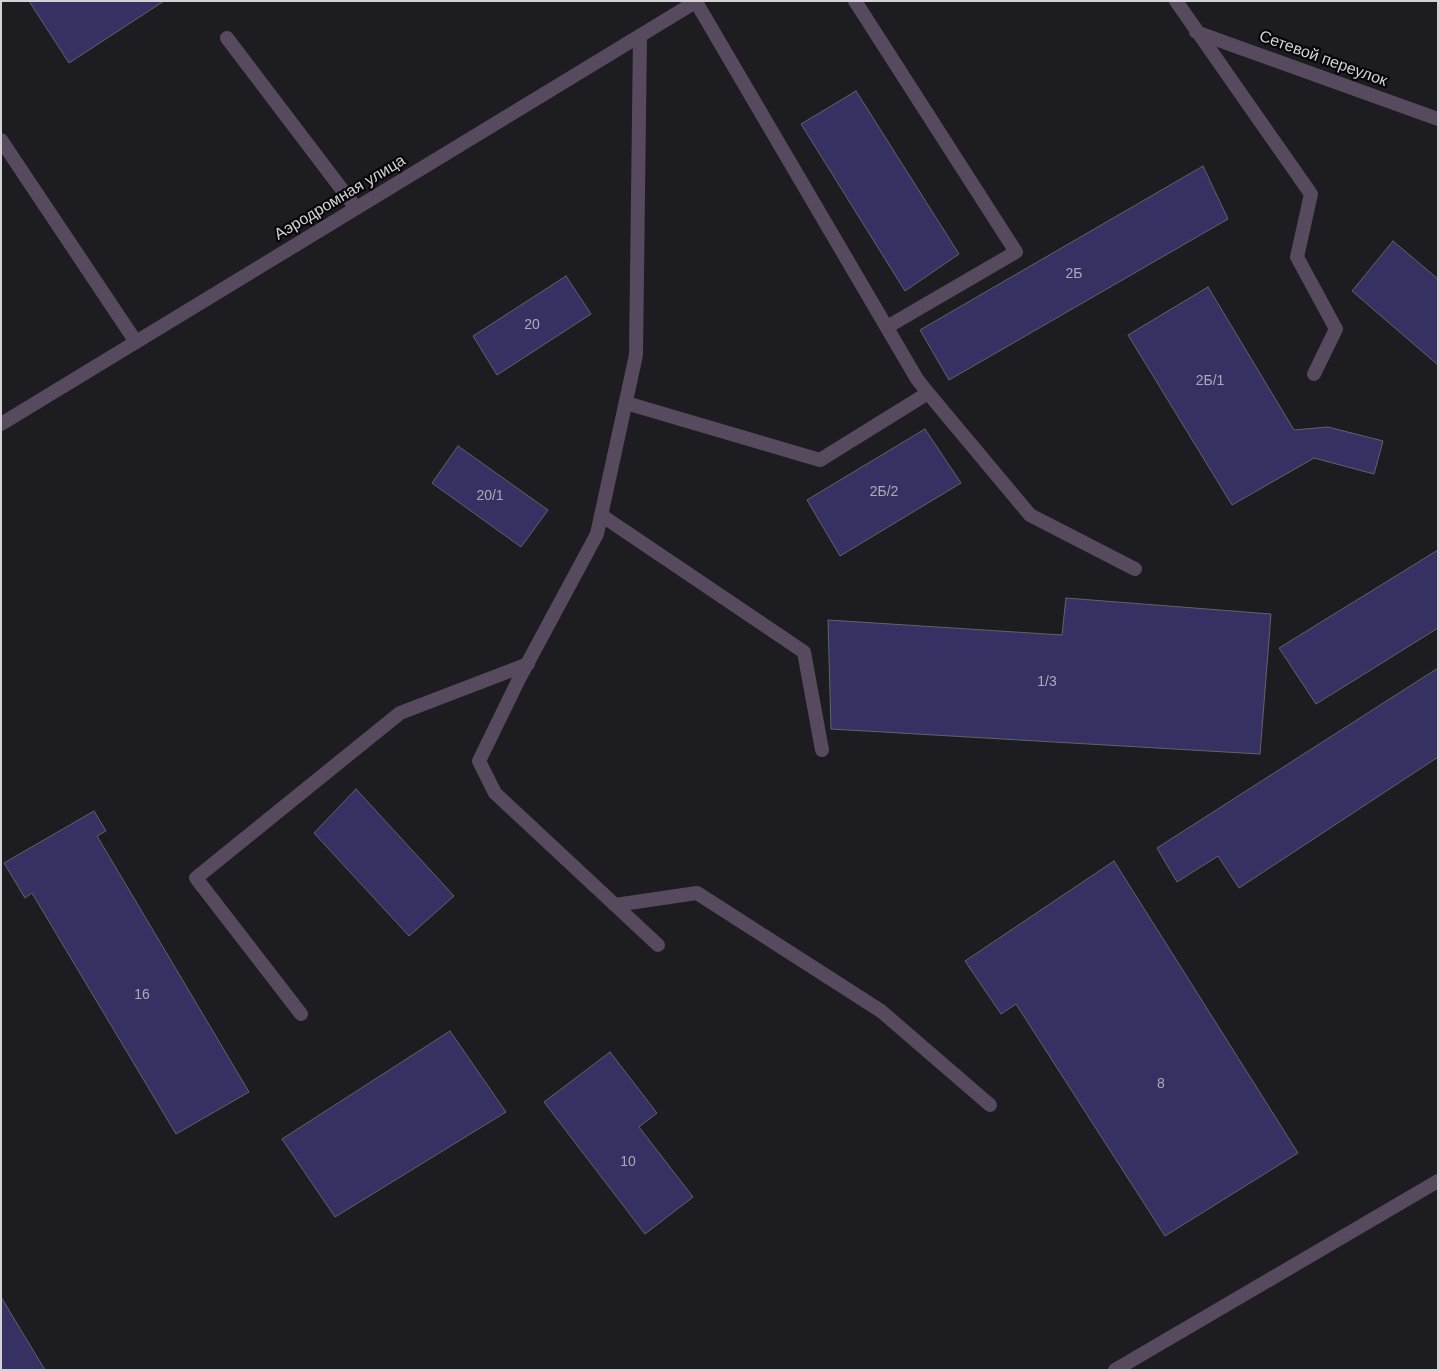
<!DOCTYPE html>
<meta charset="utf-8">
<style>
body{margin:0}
#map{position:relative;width:1439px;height:1371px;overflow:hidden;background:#1c1c21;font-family:Helvetica,sans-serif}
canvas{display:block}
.frame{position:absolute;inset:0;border:2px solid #d3d3d7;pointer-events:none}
</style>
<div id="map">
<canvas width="1439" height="1371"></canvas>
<div class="frame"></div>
</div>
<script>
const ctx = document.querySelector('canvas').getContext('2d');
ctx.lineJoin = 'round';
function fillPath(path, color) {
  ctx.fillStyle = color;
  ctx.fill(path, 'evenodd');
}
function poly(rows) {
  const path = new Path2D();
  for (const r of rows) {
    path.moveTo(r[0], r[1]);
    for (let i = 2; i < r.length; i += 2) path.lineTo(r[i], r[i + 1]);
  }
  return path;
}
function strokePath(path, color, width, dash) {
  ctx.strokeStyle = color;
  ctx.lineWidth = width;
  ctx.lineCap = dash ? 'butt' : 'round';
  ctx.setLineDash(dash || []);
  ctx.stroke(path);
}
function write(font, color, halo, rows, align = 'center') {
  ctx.font = font + ' Helvetica,sans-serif';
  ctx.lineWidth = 4.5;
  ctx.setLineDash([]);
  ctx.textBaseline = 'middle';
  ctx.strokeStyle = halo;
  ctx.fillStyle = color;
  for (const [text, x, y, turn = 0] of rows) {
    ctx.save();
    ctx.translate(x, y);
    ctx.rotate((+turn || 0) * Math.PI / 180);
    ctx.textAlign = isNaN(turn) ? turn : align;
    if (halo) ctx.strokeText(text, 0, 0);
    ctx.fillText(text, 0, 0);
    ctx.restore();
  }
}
const building = poly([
 [29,1,164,1,69,63,29,1],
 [856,91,959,254,905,291,801,124,856,91],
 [1203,166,1228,219,949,380,920,330,1203,166],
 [1393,241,1438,279,1438,365,1352,291,1393,241],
 [566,276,591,314,497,375,473,336,566,276],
 [1208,287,1294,430,1328,427,1383,441,1374,474,1314,458,1232,505,1128,335,1208,287],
 [925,429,961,483,840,556,807,500,925,429],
 [458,446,548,510,521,547,432,483,458,446],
 [1438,550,1438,628,1316,704,1279,648,1438,550],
 [1066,598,1271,614,1260,754,831,729,828,620,1062,635,1066,598],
 [1438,668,1438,757,1239,888,1218,856,1177,882,1157,848,1438,668],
 [356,789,454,896,409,936,314,833,356,789],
 [94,811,106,831,97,836,249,1092,176,1134,32,893,25,898,4,863,94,811],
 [1114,861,1298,1153,1165,1236,1016,1004,1001,1014,965,961,1114,861],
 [450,1031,506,1112,335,1217,282,1139,450,1031],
 [610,1052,657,1113,639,1127,693,1197,645,1234,544,1102,610,1052],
 [1,1297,45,1370,1,1370,1,1297]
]);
fillPath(building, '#353162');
strokePath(building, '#626369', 1);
strokePath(poly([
 [855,1,1016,252,887,327],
 [1176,1,1311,194,1297,257,1336,329,1314,374],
 [1196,32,1438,119],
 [640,36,636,355,597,534,519,679,479,761,495,793,658,945],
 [227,38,356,208],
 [1,140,136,342],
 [928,393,1030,515,1135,569],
 [626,403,820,460,928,393,917,379,696,2],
 [601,515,804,652,822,750],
 [615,905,697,893,881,1011,990,1105],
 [301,1014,196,878,400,713,528,664],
 [1115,1370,1438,1181]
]), '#57495e', 14);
strokePath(poly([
 [1,424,697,1]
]), '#57495e', 14);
write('14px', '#acaaba', null, [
 ["2Б",1074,274],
 ["20",532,325],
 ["2Б/1",1210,381],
 ["2Б/2",884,492],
 ["20/1",490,496],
 ["1/3",1047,682],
 ["16",142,995],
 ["8",1161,1084],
 ["10",628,1162]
]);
write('16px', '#d3d3d7', '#070709', [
 ["Сетевой переулок",1323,59,20],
 ["Аэродромная улица",340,198,-31]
]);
</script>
